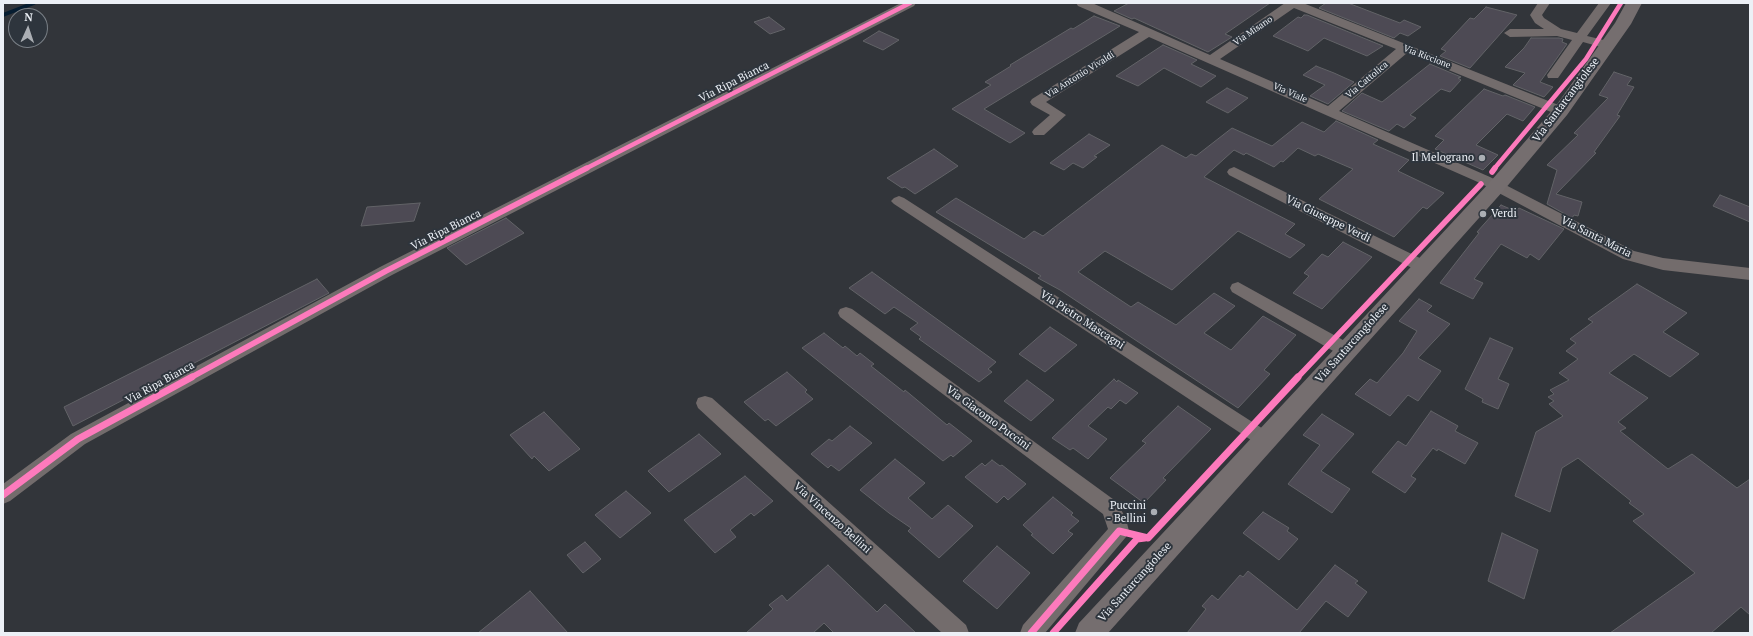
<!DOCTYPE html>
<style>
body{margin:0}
#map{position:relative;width:1753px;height:636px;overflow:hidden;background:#32353a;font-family:"PT Serif",serif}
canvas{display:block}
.frame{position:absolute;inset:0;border:4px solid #ecf0f6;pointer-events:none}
.north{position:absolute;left:8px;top:8px;width:40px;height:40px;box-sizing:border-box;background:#2e353d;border:1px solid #7a8087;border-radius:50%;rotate:3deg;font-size:11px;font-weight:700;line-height:16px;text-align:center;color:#ecf0f6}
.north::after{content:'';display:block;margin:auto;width:14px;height:18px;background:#abafb4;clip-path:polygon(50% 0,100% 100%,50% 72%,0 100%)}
</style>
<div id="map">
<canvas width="1753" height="636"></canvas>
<div class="frame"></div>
<div class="north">N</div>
</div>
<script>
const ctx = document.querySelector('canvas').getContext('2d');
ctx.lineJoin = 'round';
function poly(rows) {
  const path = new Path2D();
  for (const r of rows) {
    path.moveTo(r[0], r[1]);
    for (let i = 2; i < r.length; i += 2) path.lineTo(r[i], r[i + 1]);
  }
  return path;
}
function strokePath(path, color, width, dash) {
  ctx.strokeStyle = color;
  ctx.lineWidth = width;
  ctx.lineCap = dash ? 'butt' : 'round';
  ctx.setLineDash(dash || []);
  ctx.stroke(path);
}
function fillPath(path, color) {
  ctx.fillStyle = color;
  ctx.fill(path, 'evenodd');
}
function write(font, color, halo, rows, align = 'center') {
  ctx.font = font + ' "PT Serif",serif';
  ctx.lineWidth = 4;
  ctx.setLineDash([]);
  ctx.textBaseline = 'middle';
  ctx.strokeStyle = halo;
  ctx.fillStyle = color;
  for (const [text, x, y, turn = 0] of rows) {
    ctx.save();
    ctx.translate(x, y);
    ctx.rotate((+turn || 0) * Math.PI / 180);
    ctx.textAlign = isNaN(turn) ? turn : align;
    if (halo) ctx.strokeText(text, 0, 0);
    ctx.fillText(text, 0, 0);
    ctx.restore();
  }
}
strokePath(poly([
 [3,15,34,3]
]), '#061d31', 4);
const building = poly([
 [1129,3,1270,3,1225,34,1232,37,1208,52,1134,18,1132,19,1114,11,1129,3],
 [1326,3,1348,3,1400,23,1404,20,1421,27,1408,36,1400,33,1394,38,1319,8,1326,3],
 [1486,7,1517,15,1470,68,1440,56,1446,51,1441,49,1470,18,1474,19,1486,7],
 [1304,15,1307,15,1383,46,1367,56,1324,38,1308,51,1273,36,1298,17,1301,18,1304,15],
 [1094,16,1120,26,984,109,1025,133,1010,143,952,109,991,85,985,82,1011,66,1010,65,1071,28,1073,29,1094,16],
 [769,17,785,29,770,34,754,22,769,17],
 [879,31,899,40,883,50,863,41,879,31],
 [1531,38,1559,38,1563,39,1562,42,1567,44,1540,82,1553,87,1544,97,1513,85,1525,73,1505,67,1524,48,1531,38],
 [1163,45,1197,60,1191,64,1216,76,1201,87,1164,68,1138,86,1116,76,1163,45],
 [1430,64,1461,77,1458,78,1461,80,1450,92,1441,89,1410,115,1416,118,1404,128,1397,124,1389,131,1342,111,1362,93,1382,102,1430,64],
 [1316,66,1334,73,1354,82,1328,104,1310,96,1325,85,1303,75,1316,66],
 [1614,72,1632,78,1627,85,1634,87,1617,115,1620,116,1594,152,1596,153,1556,194,1582,202,1578,216,1574,215,1572,218,1547,204,1557,170,1547,165,1578,135,1574,133,1608,98,1599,95,1614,72],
 [1227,88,1248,98,1228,113,1206,102,1227,88],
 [1484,89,1503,96,1505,95,1535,107,1523,121,1507,114,1476,145,1498,155,1483,170,1435,149,1444,140,1435,136,1484,89],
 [1336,121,1378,140,1373,144,1409,160,1398,171,1444,193,1427,209,1423,207,1394,237,1319,199,1353,169,1318,154,1315,156,1298,148,1283,162,1281,161,1274,167,1246,153,1244,155,1234,150,1204,177,1295,224,1285,234,1305,245,1290,258,1238,231,1172,290,1105,251,1078,272,1131,307,1138,302,1176,325,1214,293,1235,306,1204,333,1231,350,1263,316,1296,335,1264,370,1270,374,1238,408,1060,290,1038,278,1041,276,936,212,956,198,1024,239,1034,231,1043,236,1162,145,1186,158,1191,154,1196,156,1232,128,1272,146,1302,122,1324,132,1336,121],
 [1089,134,1110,145,1094,156,1097,157,1083,168,1073,163,1064,170,1050,163,1089,134],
 [934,149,958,166,915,194,905,187,902,188,887,178,934,149],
 [1720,195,1750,207,1750,222,1713,206,1720,195],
 [420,203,414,221,361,226,367,207,420,203],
 [1501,205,1515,211,1519,208,1564,229,1539,260,1530,254,1527,258,1501,244,1474,279,1483,283,1473,299,1440,283,1479,233,1477,232,1501,205],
 [506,218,524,233,466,265,447,248,506,218],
 [1343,242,1372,257,1322,309,1293,293,1309,276,1304,273,1322,254,1328,257,1343,242],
 [872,272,996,362,988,369,992,372,979,382,919,339,921,337,910,329,918,323,894,307,885,314,849,288,872,272],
 [317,279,329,293,73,426,64,407,317,279],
 [1637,284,1687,313,1663,332,1699,354,1670,377,1634,354,1609,373,1648,398,1618,422,1626,428,1620,431,1668,469,1692,454,1737,488,1750,479,1750,615,1741,607,1711,633,1610,633,1695,573,1633,521,1644,514,1629,503,1631,501,1578,458,1562,468,1550,512,1515,496,1536,432,1563,416,1549,404,1554,401,1548,397,1554,394,1550,390,1569,380,1559,373,1578,359,1566,351,1576,343,1570,339,1593,322,1588,319,1637,284],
 [1419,299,1432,306,1427,311,1450,324,1418,358,1441,371,1418,401,1408,395,1390,416,1355,394,1370,379,1377,383,1403,353,1417,331,1399,321,1419,299],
 [1050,327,1077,345,1045,372,1019,354,1050,327],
 [824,333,843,348,845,346,857,356,860,353,874,364,871,366,904,392,905,390,947,425,949,423,972,441,953,457,951,455,943,461,802,348,824,333],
 [1490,338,1513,348,1498,379,1509,384,1498,409,1482,402,1483,399,1465,389,1490,338],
 [787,372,807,390,805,392,813,399,776,426,768,419,765,421,744,402,787,372],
 [1114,379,1117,382,1118,380,1138,393,1126,404,1120,400,1111,409,1108,407,1088,426,1107,439,1088,459,1073,448,1070,450,1052,438,1114,379],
 [1027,380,1054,400,1031,421,1004,401,1027,380],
 [1178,406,1211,429,1163,478,1166,480,1144,503,1110,478,1146,443,1142,441,1178,406],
 [1431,411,1458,426,1455,431,1478,443,1465,464,1438,449,1437,451,1433,448,1411,476,1416,479,1405,493,1372,472,1398,441,1406,446,1431,411],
 [544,412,580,449,549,471,534,456,532,459,510,435,544,412],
 [1322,414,1354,434,1321,471,1350,489,1332,513,1288,484,1320,445,1303,435,1322,414],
 [850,426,872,443,839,471,831,465,828,468,811,454,829,439,832,441,850,426],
 [699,434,721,454,669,492,648,471,699,434],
 [895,459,925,483,908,498,932,519,948,505,973,526,939,558,908,531,911,528,889,513,860,490,895,459],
 [992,460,1000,466,1002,465,1026,484,1008,500,1004,496,997,503,965,477,982,463,985,466,992,460],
 [745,476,773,501,754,516,751,513,730,530,736,537,715,553,684,520,745,476],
 [626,491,651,513,620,538,595,515,626,491],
 [1053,497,1073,513,1071,515,1079,521,1068,531,1073,534,1053,554,1031,535,1033,534,1023,525,1053,497],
 [1263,512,1289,528,1287,531,1298,539,1279,560,1243,533,1263,512],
 [1502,533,1538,550,1524,599,1488,581,1502,533],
 [585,542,601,559,583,573,567,555,585,542],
 [997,546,1030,573,997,609,963,581,997,546],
 [828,565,877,612,885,604,916,633,834,633,824,623,813,633,746,633,773,609,769,605,782,595,787,601,828,565],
 [1335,565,1358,581,1355,583,1367,592,1348,617,1326,601,1299,633,1187,633,1206,609,1202,606,1212,595,1218,600,1240,575,1243,577,1248,571,1297,610,1335,565],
 [530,591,568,633,478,633,530,591]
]);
fillPath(building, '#4d4a54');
strokePath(building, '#626367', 1);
fillPath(poly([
 [901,3,916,3,914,6,392,275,85,444,10,501,3,504,3,484,71,434,380,267,901,3],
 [1076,3,1092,3,1210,55,1285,3,1303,3,1566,108,1568,111,1566,114,1556,114,1407,53,1339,111,1490,177,1634,251,1663,258,1750,268,1750,280,1663,270,1623,259,1480,183,1149,37,1046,102,1066,115,1044,135,1034,135,1032,132,1034,129,1050,115,1032,105,1030,102,1032,99,1139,32,1078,6,1076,3],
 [1294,8,1396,49,1328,106,1220,59,1294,8],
 [1538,3,1550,3,1542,15,1544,18,1561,29,1577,33,1599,3,1611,3,1587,36,1612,42,1614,45,1608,49,1583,42,1558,78,1548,78,1547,75,1572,40,1557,36,1510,37,1504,33,1510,29,1544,29,1535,23,1530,15,1538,3],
 [1234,167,1428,262,1430,266,1428,270,1422,272,1416,270,1229,175,1227,172,1229,169,1234,167],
 [899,196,904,198,1271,434,1274,439,1271,444,1264,447,1257,444,894,204,891,201,894,198,899,196],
 [1238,282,1352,345,1355,350,1352,355,1346,357,1340,355,1232,292,1230,288,1232,284,1238,282],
 [846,307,852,309,1117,502,1126,519,1129,531,1126,537,1045,633,1020,633,1023,625,1108,529,1103,514,840,317,838,313,840,309,846,307],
 [705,396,712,398,966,625,969,633,942,633,698,408,696,403,698,398,705,396]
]), '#736c6c');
fillPath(poly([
 [1626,3,1642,3,1631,24,1567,115,1504,190,1108,633,1075,633,1079,623,1490,182,1555,107,1615,23,1626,3]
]), '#756e6f');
strokePath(poly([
 [585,169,910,3],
 [1494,169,1586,59,1621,3]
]), '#fd7abc', 4.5);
strokePath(poly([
 [1492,172,1495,168],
 [190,378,386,271,587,168],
 [1297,378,1481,184]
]), '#fd7abc', 5.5);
strokePath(poly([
 [3,495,78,439,192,377],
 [1031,633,1119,531,1148,538,1298,377],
 [1053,633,1137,539,1145,538]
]), '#fd7abc', 7);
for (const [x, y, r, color] of [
 [1482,158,4,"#abafb4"],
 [1483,214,4,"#abafb4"],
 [1154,512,4,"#abafb4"]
]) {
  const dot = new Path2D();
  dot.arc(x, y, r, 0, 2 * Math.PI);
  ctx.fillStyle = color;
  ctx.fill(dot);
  strokePath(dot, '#2e353d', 1.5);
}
write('9px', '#ecf0f6', '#2e353d', [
 ["Via Misano",1253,31,-34],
 ["Via Riccione",1427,57,21],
 ["Via Antonio Vivaldi",1080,75,-32],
 ["Via Cattolica",1367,80,-40],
 ["Via Viale",1290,93,24]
]);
write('11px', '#ecf0f6', '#2e353d', [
 ["Via Ripa Bianca",734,82,-27],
 ["Via Santarcangiolese",1566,100,-53],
 ["Via Giuseppe Verdi",1328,219,26],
 ["Via Ripa Bianca",446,230,-27],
 ["Via Santa Maria",1596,237,27],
 ["Via Pietro Mascagni",1082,320,33],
 ["Via Santarcangiolese",1352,343,-48],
 ["Via Ripa Bianca",160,383,-29],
 ["Via Giacomo Puccini",988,418,36],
 ["Via Vincenzo Bellini",832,518,42],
 ["Via Santarcangiolese",1135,582,-48]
]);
write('11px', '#ecf0f6', '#2e353d', [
 ["Il Melograno",1474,158],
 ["Verdi",1491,214,"left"],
 ["Puccini",1146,506],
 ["- Bellini",1146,519]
], 'right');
</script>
